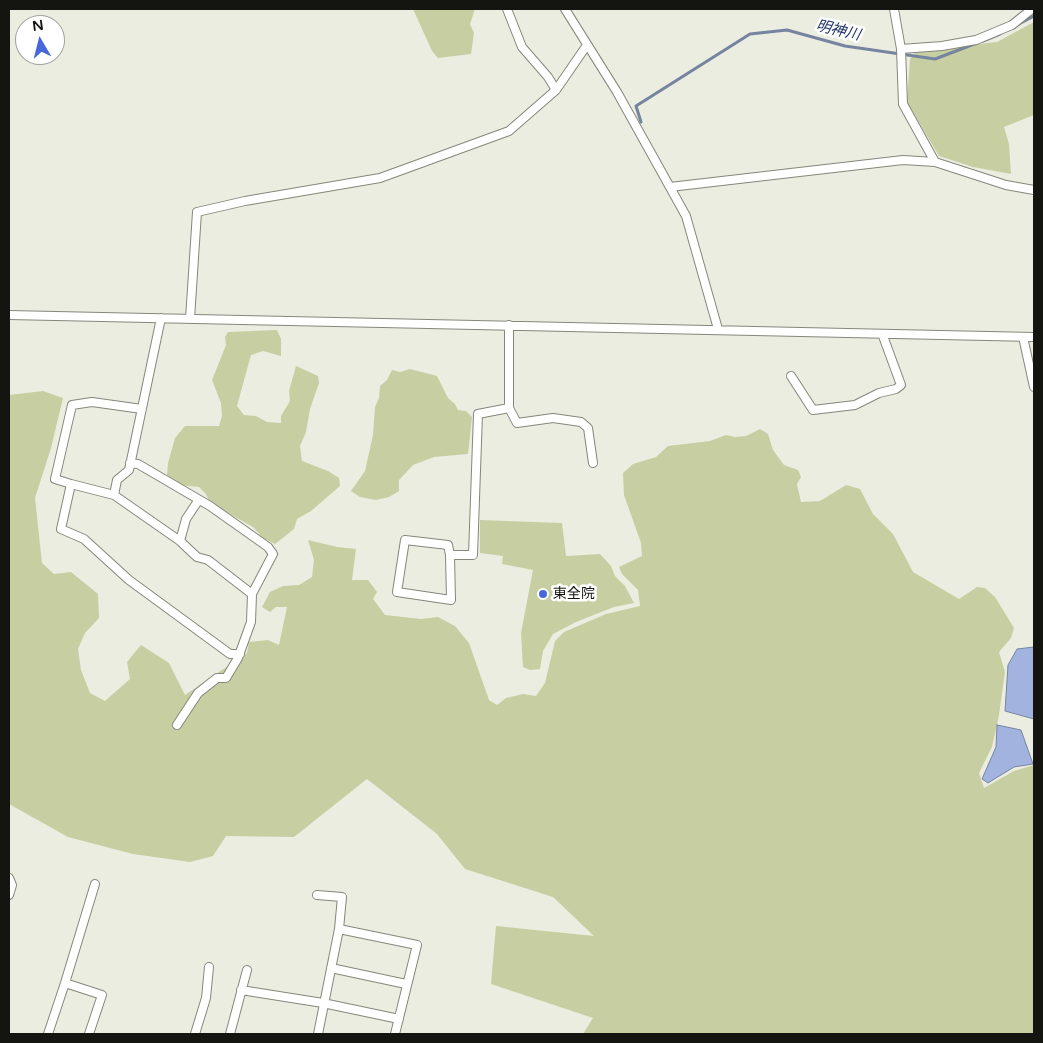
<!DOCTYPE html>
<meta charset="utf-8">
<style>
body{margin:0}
#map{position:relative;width:1043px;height:1043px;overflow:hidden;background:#ebede0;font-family:"Varela Round",sans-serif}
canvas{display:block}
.frame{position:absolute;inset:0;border:10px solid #141510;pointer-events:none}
.north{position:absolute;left:15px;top:15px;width:50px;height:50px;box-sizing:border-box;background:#fff;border:1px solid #a1a19f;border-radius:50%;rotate:352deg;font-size:14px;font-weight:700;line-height:20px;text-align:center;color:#141510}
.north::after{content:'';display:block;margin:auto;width:18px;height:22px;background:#4767da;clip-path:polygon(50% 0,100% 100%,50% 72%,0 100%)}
</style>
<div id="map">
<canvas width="1043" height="1043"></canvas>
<div class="frame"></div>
<div class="north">N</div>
</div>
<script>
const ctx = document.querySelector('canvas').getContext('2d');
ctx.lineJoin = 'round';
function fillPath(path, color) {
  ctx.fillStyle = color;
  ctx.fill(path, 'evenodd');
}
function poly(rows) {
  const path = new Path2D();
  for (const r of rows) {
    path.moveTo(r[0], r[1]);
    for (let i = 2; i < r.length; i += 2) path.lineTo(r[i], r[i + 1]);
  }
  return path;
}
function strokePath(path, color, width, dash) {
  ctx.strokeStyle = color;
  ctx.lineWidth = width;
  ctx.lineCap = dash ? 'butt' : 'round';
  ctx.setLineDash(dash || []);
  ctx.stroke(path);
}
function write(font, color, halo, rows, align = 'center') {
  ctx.font = font + ' "Varela Round","Noto Sans JP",sans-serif';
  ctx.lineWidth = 5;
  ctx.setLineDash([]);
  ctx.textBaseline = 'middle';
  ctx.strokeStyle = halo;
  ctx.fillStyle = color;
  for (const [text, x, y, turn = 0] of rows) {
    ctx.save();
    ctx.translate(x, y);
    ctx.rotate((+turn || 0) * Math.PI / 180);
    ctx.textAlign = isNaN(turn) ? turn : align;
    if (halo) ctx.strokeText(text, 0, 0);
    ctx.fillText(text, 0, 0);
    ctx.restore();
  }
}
fillPath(poly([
 [413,9,475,9,470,24,474,33,471,54,438,58,432,51],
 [1034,22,1034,115,1004,127,1009,144,1011,174,973,167,939,156,907,102,910,59,917,51,997,42],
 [277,330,281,339,281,356,263,351,251,355,237,406,244,415,256,416,267,422,281,423,281,416,290,401,289,391,296,366,318,376,319,383,310,409,306,432,300,446,302,461,328,471,339,478,340,486,311,511,297,519,294,529,275,544,263,538,253,527,210,503,206,494,199,487,178,485,167,475,168,463,175,438,185,426,219,426,222,416,221,403,212,380,226,345,225,337,228,332],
 [410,369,437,376,448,398,455,404,458,410,466,411,472,417,468,454,434,457,413,465,399,480,399,491,389,497,376,500,360,497,351,491,365,471,373,435,375,407,379,398,380,386,387,380,392,370,400,372],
 [43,391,63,398,51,448,35,498,42,563,54,574,71,572,98,594,99,618,85,633,78,649,81,670,90,693,105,701,130,679,127,662,141,645,169,663,185,695,247,653,249,642,268,640,279,645,287,607,276,607,270,612,262,607,270,592,283,586,299,585,312,577,314,560,308,540,337,547,356,549,352,580,368,580,377,592,373,599,385,615,421,619,438,617,455,626,469,643,489,700,497,705,506,698,523,694,536,696,545,683,555,641,564,632,606,614,640,606,638,590,622,574,619,567,642,556,641,543,624,495,623,473,633,464,656,457,668,446,710,441,726,435,735,437,746,436,760,429,768,434,773,450,784,465,798,470,801,477,797,484,801,502,820,501,846,485,860,489,873,514,893,534,913,572,959,599,977,587,985,588,995,597,1014,628,1011,638,999,652,1005,672,999,715,992,747,979,773,984,788,1014,771,1034,765,1034,1034,583,1034,593,1018,491,984,496,926,594,936,553,897,465,869,437,834,367,779,294,837,226,836,213,856,190,862,133,854,68,837,9,804,9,395],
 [480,520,562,523,566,556,600,554,611,566,615,576,625,586,634,603,614,607,576,622,553,634,543,651,540,669,530,670,523,667,521,633,533,570,502,564,503,556,480,553]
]), '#c7cfa2');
const water = poly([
 [1034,647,1034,719,1005,711,1008,665,1017,649,1034,647],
 [997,725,1021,730,1033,764,1014,767,988,783,982,779,996,747,997,725]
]);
fillPath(water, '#a1b3de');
strokePath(water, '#7784a0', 1);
strokePath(poly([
 [1017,25,1034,16],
 [983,41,1000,34],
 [641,122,636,106,750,34,787,30,845,46,935,59,977,43]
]), '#7784a0', 3);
const minor = poly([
 [507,9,522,47,548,77,556,90],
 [565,9,617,92,686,216,718,329],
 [894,9,901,49,903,104,935,162],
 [901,49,942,46,976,40,1012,25,1032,9],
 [670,187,903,160,935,162,1006,185,1034,190],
 [9,315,1034,337],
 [190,319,197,212,245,201,380,178,509,131,556,90,587,45],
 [1023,337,1034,387],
 [791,376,813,410,855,405,879,393,896,389,901,385,883,336],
 [509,408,517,423,553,418,581,422,588,428,593,463],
 [130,463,138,464,210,506,268,547,273,554,252,594,251,622,238,658,226,678,217,678,198,693,177,725],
 [71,484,55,479,72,405,92,402,142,409],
 [114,495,117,480,129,470,161,318],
 [180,541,186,519,198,501],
 [450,555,448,545,405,540,397,592,451,600,450,555,473,555,478,414,509,408,509,325],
 [240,654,230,654,129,580,84,539,61,529,71,484,114,495,180,541,197,557,208,560,252,594],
 [9,878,12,885,9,895],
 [317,895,342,897,339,929],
 [331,968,406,984],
 [65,983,95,884],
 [241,990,323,1003,399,1019],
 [48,1034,65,983,102,995,89,1034],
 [195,1034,206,998,209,967],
 [230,1034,247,970],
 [318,1034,339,929,417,945,395,1034]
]);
strokePath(minor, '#85877b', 10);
strokePath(minor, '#fff', 8);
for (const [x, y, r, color] of [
 [543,594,5,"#4767da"]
]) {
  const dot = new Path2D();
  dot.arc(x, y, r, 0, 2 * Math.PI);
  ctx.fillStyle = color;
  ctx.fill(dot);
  strokePath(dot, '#fff', 2);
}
write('14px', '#141510', '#fff', [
 ["東全院",553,594]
], 'left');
write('italic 15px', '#25366c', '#fff', [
 ["明神川",838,31,13]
]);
</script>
